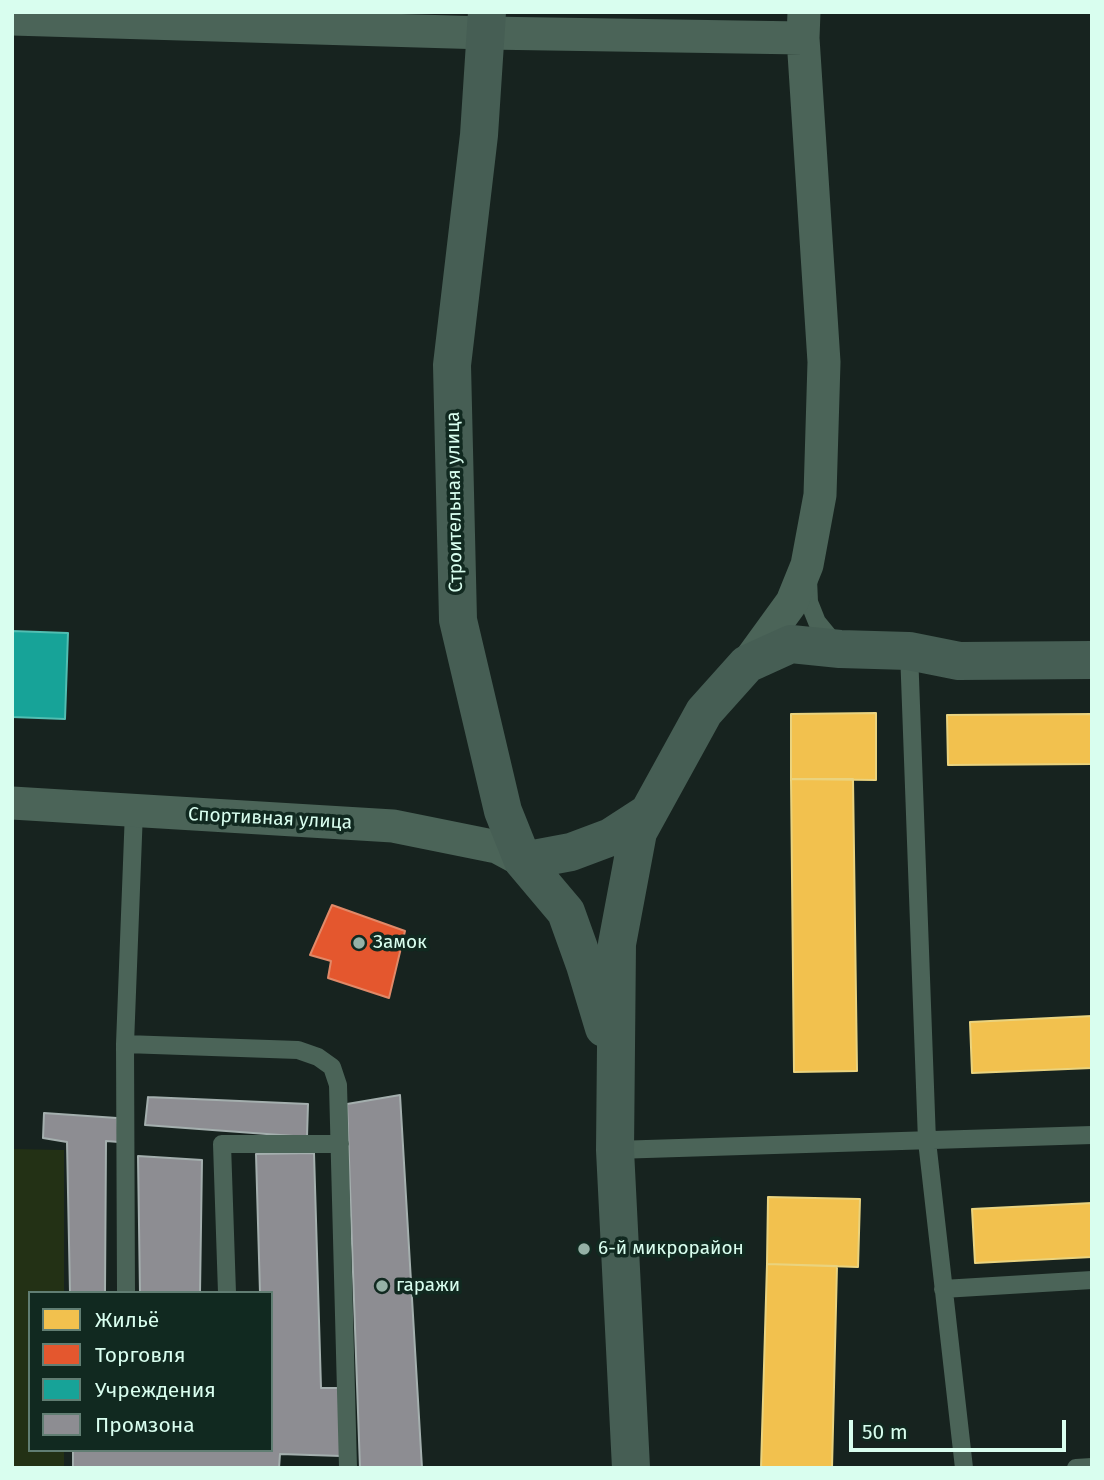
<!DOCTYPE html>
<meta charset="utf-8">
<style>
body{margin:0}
#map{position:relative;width:1104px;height:1480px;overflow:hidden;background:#17231f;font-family:"Fira Sans",sans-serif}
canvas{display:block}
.frame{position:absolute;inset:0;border:14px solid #d9feef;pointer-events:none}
.legend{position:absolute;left:28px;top:1291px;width:245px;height:161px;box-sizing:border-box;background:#112920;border:2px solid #617e73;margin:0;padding:9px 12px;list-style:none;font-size:21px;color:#d9feef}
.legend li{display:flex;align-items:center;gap:14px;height:35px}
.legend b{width:35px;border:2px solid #617e73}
.scale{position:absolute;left:849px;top:1420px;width:217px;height:32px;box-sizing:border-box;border:4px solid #d9feef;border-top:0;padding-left:9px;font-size:21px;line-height:24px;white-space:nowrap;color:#d9feef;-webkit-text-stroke:5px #112920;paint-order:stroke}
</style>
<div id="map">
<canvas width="1104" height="1480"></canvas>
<div class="frame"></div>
<ul class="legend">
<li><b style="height:19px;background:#f2c14e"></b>Жильё</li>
<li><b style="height:19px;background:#e4572e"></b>Торговля</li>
<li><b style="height:19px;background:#17a398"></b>Учреждения</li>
<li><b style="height:19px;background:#8d8d92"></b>Промзона</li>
</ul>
<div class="scale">50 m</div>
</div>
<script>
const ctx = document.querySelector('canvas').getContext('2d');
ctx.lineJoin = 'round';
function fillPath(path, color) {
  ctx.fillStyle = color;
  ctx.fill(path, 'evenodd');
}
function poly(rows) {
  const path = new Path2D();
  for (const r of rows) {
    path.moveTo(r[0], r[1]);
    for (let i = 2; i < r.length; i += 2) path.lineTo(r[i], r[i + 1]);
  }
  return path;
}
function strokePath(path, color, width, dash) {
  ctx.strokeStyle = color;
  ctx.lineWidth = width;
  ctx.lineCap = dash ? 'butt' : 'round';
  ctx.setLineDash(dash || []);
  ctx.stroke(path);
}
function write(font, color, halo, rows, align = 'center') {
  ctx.font = font + ' "Fira Sans",sans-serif';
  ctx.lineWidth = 7;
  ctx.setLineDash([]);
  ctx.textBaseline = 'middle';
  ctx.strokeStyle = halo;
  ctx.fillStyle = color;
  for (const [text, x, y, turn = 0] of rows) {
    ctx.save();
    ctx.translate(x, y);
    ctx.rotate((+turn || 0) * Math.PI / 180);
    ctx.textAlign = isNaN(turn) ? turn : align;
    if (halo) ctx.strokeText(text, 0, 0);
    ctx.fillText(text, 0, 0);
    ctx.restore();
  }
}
fillPath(poly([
 [12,1149,64,1150,64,1293,30,1293,30,1450,64,1450,64,1468,12,1468]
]), '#233115');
const homes = poly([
 [876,713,876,780,791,779,791,714,876,713],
 [1092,714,1092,764,948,765,947,715,1092,714],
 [791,779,853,779,857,1071,794,1072,791,779],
 [1092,1016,1092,1068,972,1073,970,1022,1092,1016],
 [768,1197,860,1199,858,1267,767,1264,768,1197],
 [1092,1203,1092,1257,975,1263,972,1209,1092,1203],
 [767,1264,837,1266,832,1468,761,1468,767,1264]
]);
fillPath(homes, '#f2c14e');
strokePath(homes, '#ead37e', 2);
const shops = poly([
 [332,905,405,931,389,998,328,978,331,961,310,955,332,905]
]);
fillPath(shops, '#e4572e');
strokePath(shops, '#e18968', 2);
const public = poly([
 [12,631,68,633,65,719,12,717,12,631]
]);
fillPath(public, '#17a398');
strokePath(public, '#51beb2', 2);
const industry = poly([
 [400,1095,422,1468,360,1468,347,1104,400,1095],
 [148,1097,308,1104,307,1137,145,1125,148,1097],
 [44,1113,117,1118,119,1142,106,1141,105,1293,70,1293,67,1142,43,1138,44,1113],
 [314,1153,321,1388,341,1388,341,1456,280,1454,279,1468,73,1468,73,1450,271,1450,271,1293,260,1293,256,1154,314,1153],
 [138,1156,202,1160,200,1293,140,1293,138,1156]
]);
fillPath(industry, '#8d8d92');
strokePath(industry, '#a4afae', 2);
strokePath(poly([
 [808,579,809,602,817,622,835,644],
 [909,651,927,1141,964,1468],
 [125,1044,298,1050,318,1057,332,1067,338,1085,348,1468],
 [615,1150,1092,1135],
 [943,1289,1092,1280],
 [126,1293,125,1044,134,811],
 [227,1293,222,1144,340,1144],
 [1076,1468,1092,1467]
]), '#4b6458', 18);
strokePath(poly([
 [12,19,486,33,803,38],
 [747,664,792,602,807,565,820,495,824,362,803,38,804,12],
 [12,803,393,826,497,847,523,861]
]), '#4b6458', 33);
strokePath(poly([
 [487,12,479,135,452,365,458,620,503,811,523,861,566,912,585,965,604,1028],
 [523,861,571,852,611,837,648,813],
 [631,1468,615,1150,617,944,638,832,704,712,747,664,791,644,840,649,909,651,959,661,1092,660]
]), '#465e54', 38);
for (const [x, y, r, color] of [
 [359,943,7,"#95b1a6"],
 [584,1249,7,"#95b1a6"],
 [382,1286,7,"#95b1a6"]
]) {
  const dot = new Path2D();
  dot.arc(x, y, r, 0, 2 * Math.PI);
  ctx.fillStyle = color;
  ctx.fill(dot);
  strokePath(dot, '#112920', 2.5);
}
write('19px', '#d9feef', '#112920', [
 ["Строительная улица",455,502,-91],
 ["Спортивная улица",270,819,3]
]);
write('19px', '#d9feef', '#112920', [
 ["Замок",373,943],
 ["6-й микрорайон",598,1249],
 ["гаражи",396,1286]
], 'left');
</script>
